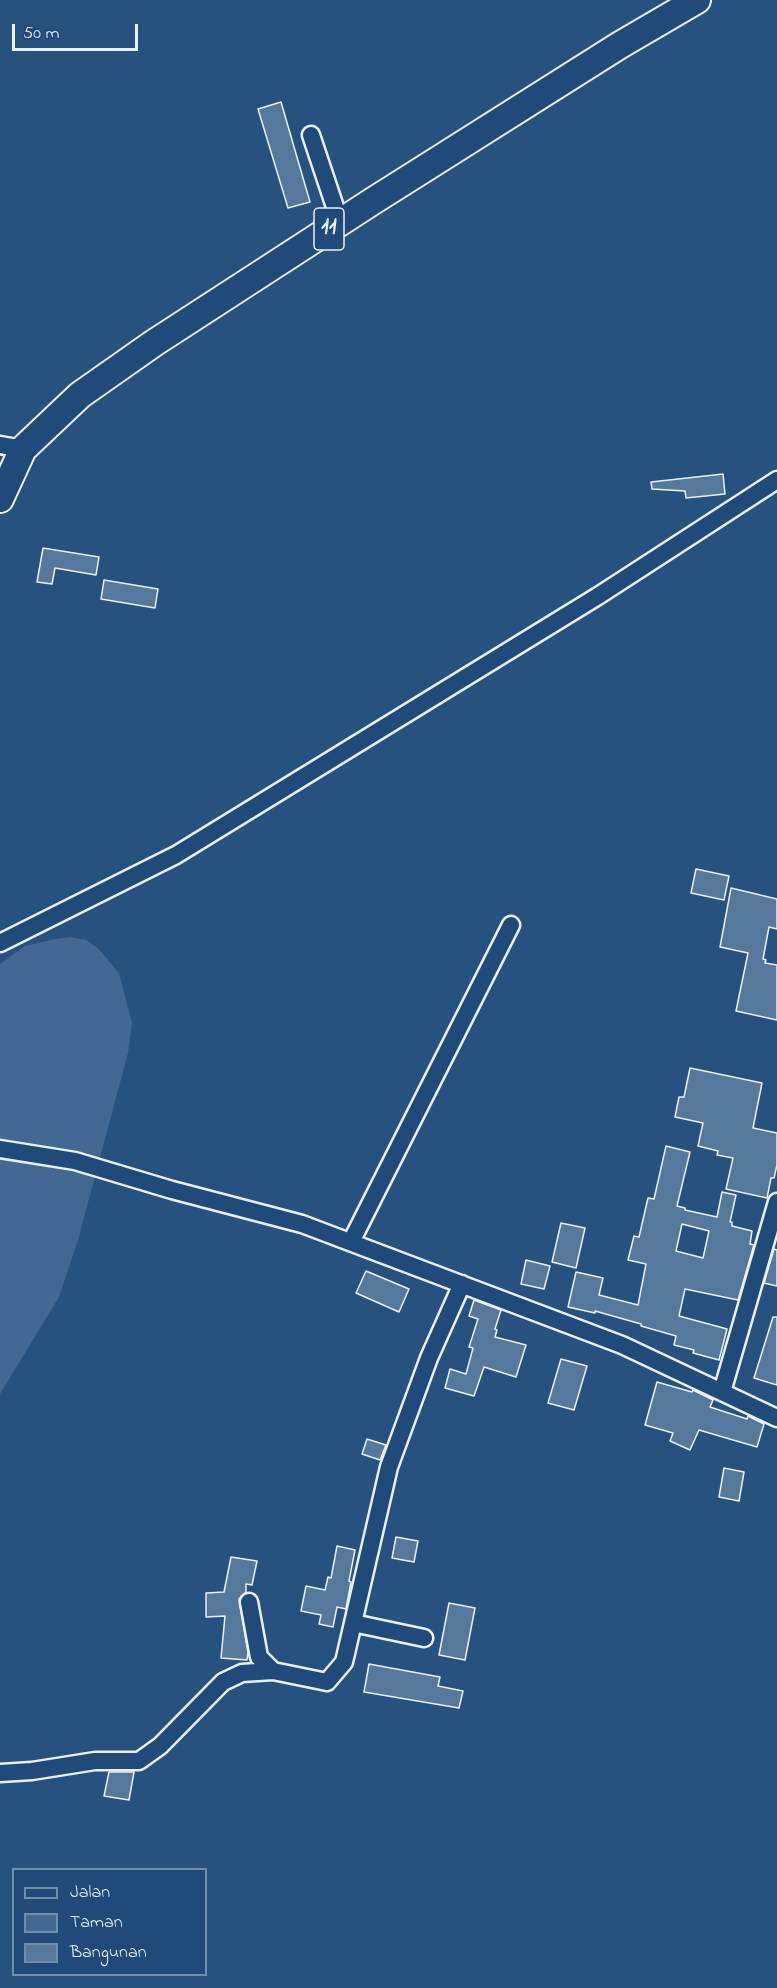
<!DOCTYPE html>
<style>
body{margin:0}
#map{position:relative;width:777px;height:1988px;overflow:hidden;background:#27517f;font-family:"Indie Flower",sans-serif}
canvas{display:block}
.legend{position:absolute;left:12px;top:1868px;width:195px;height:108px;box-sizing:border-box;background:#1f4a7a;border:2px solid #6f8dac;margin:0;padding:8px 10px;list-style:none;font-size:18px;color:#e8f1f8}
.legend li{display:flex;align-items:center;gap:12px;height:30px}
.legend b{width:30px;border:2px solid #6f8dac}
.scale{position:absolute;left:12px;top:24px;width:126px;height:27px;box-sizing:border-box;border:3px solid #e8f1f8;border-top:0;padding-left:8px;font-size:18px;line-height:21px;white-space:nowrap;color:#e8f1f8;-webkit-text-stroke:4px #1f4a7a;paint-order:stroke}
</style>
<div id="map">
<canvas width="777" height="1988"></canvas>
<ul class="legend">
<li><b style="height:8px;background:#1f4a7a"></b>Jalan</li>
<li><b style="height:16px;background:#436891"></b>Taman</li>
<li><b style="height:16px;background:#57789d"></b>Bangunan</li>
</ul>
<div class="scale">50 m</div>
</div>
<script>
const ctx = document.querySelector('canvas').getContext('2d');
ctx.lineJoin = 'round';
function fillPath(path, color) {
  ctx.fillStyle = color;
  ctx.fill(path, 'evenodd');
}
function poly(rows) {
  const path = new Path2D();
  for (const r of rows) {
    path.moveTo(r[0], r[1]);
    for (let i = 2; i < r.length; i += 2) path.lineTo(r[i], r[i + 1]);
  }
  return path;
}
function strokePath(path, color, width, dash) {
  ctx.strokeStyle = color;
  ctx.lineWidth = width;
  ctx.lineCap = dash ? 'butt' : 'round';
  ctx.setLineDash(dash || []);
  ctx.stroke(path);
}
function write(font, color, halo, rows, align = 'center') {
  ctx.font = font + ' "Indie Flower",sans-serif';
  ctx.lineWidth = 4.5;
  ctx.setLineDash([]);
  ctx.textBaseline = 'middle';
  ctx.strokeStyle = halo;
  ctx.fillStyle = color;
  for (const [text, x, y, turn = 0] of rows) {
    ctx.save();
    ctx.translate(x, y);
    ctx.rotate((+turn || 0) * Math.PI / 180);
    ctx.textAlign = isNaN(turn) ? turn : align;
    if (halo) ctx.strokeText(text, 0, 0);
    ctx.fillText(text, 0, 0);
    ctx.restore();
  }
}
fillPath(poly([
 [70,937,86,940,98,948,119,973,132,1023,128,1053,78,1240,59,1297,0,1394,0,964,25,946,55,939]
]), '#436891');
const building = poly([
 [281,102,310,202,288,208,258,109,281,102],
 [723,474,725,494,686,498,685,491,652,489,651,482,723,474],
 [43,548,99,557,96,575,55,568,52,584,37,582,43,548],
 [104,580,158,589,155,608,101,599,104,580],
 [696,869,729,876,724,900,691,893,696,869],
 [731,888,777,899,777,929,769,927,763,959,766,960,765,963,777,965,777,1020,736,1011,748,953,720,947,731,888],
 [690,1068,762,1083,753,1128,777,1133,777,1165,774,1178,771,1178,767,1198,726,1189,733,1158,717,1155,718,1151,698,1146,703,1123,675,1117,679,1097,684,1097,690,1068],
 [666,1146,690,1152,677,1206,685,1208,685,1210,717,1217,722,1192,736,1195,730,1222,732,1222,732,1226,752,1231,750,1244,754,1245,738,1300,685,1289,679,1316,727,1329,719,1360,693,1353,694,1350,674,1345,676,1336,641,1326,641,1324,595,1311,595,1313,568,1307,576,1272,603,1278,599,1295,638,1305,646,1264,628,1260,634,1236,639,1237,648,1198,654,1199,666,1146],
 [682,1224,709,1231,703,1258,676,1251,682,1224],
 [561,1223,585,1228,576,1268,552,1262,561,1223],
 [774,1249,777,1250,777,1286,764,1283,774,1249],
 [526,1260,550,1266,544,1289,521,1284,526,1260],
 [366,1271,409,1289,399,1312,356,1293,366,1271],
 [474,1300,501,1310,495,1329,497,1330,495,1337,526,1345,516,1377,484,1367,474,1396,445,1388,450,1369,466,1374,473,1348,469,1347,478,1319,469,1316,474,1300],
 [773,1317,777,1317,777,1385,754,1378,773,1317],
 [561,1359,587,1366,574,1410,548,1403,561,1359],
 [657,1382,692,1392,693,1390,713,1400,710,1407,747,1419,748,1416,764,1424,757,1447,699,1430,690,1450,670,1441,673,1433,645,1425,657,1382],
 [367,1439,386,1445,380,1460,362,1454,367,1439],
 [724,1468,744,1472,739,1501,719,1497,724,1468],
 [396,1537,418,1541,414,1562,392,1558,396,1537],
 [337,1546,355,1550,349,1581,351,1582,346,1609,337,1607,333,1627,319,1624,321,1615,301,1611,306,1586,325,1590,328,1577,331,1578,337,1546],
 [231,1557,257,1561,252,1585,246,1584,246,1592,239,1599,248,1652,247,1660,221,1658,225,1616,206,1617,206,1593,224,1592,231,1557],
 [449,1603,475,1608,465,1660,439,1655,449,1603],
 [369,1664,440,1677,438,1686,463,1691,459,1708,364,1692,369,1664],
 [109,1772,134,1772,129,1800,104,1796,109,1772]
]);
fillPath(building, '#57789d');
strokePath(building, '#e8f1f8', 1.5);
const minor = poly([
 [311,135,340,222],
 [0,445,23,449],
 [0,943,176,855,598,596,777,480],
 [0,1149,75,1161,172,1190,302,1224,622,1345,777,1418],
 [351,1242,511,925],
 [722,1392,777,1202],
 [249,1602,259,1657,273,1671,327,1682,344,1662,389,1467,429,1358,462,1284],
 [353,1623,424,1638],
 [0,1773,32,1771,95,1761,139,1761,160,1746,223,1682,242,1673,273,1671]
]);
const highway = poly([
 [0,499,23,449,80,395,154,343,373,201,620,45,697,0]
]);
strokePath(minor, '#e8f1f8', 21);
strokePath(highway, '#e8f1f8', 30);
strokePath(minor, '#1f4a7a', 16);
strokePath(highway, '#1f4a7a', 26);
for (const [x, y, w] of [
 [329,229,30]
]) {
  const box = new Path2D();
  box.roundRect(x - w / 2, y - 21, w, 42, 4.5);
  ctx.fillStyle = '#1f4a7a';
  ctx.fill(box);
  strokePath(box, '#e8f1f8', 1.5);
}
write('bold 24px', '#e8f1f8', null, [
 ["11",329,229]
]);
</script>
